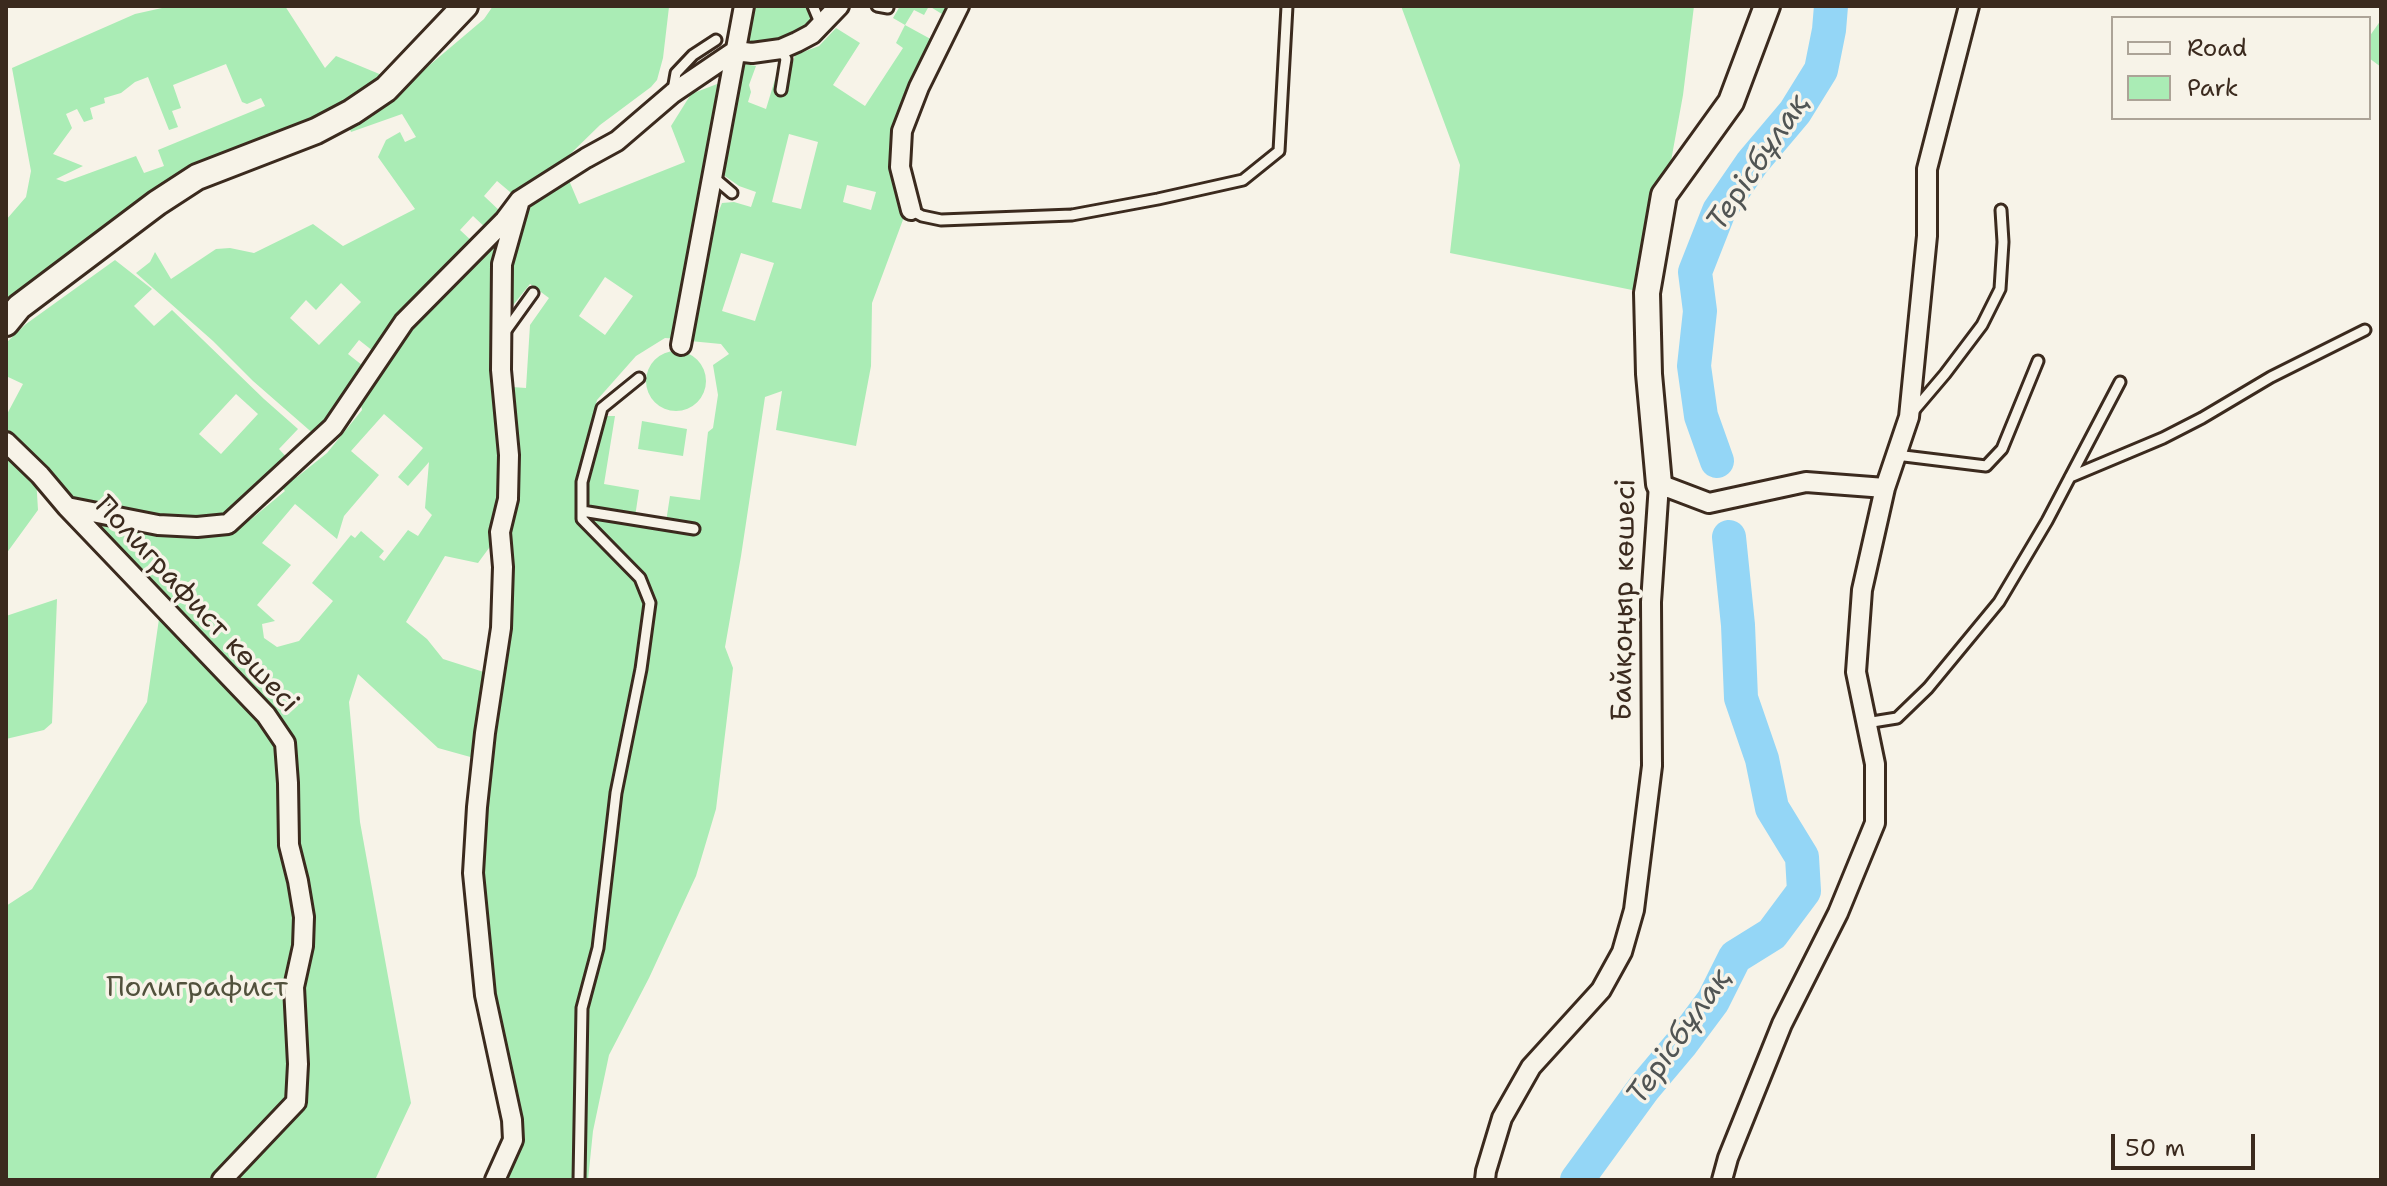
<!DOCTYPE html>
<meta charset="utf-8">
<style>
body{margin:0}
#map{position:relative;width:2387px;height:1186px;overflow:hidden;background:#f7f3e8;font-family:"Shantell Sans",sans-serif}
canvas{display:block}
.frame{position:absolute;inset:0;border:8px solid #3b2a1e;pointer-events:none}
.legend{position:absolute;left:2111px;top:16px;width:260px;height:104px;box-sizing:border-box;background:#f7f3e8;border:2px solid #aca397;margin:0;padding:10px 14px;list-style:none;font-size:24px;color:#3b2a1e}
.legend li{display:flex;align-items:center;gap:16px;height:40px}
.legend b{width:40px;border:2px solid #aca397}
.scale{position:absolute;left:2111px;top:1134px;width:144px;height:36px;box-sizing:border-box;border:4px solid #3b2a1e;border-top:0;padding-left:10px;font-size:24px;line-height:28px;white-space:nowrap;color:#3b2a1e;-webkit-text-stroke:6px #f7f3e8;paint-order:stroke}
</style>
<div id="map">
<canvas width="2387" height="1186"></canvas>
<div class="frame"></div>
<ul class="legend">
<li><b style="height:10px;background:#f7f3e8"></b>Road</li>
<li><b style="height:22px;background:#aaecb5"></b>Park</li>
</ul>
<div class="scale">50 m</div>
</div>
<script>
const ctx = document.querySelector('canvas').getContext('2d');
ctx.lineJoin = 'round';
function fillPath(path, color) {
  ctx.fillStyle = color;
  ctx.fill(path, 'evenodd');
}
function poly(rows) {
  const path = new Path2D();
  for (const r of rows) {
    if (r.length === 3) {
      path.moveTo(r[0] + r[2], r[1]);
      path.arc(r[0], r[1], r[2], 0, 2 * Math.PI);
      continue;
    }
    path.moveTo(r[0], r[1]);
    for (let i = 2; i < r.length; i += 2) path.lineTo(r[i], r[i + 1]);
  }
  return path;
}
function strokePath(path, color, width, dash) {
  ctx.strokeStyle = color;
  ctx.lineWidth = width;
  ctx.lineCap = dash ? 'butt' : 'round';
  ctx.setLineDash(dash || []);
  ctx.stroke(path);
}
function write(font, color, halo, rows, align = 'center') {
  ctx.font = font + ' "Shantell Sans",sans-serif';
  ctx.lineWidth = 7;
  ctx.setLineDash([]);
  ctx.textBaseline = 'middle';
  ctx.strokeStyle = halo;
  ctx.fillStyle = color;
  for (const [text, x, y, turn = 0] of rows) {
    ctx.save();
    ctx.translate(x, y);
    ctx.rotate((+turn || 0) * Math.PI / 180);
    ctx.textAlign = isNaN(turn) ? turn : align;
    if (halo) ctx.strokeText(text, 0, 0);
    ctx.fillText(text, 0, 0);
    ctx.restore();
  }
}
fillPath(poly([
 [171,6,285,6,325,68,336,56,389,78,312,128,194,173,6,314,6,220,26,197,31,171,12,68,135,14],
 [226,64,242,102,247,104,261,98,265,106,158,150,164,166,144,173,136,156,65,182,56,179,83,166,53,154,72,128,66,114,77,109,84,122,93,119,90,108,105,103,104,98,121,93,135,82,148,77,169,130,178,127,172,111,181,108,173,85],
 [493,6,669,7,663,58,657,80,651,87,600,125,559,165,516,197,497,181,484,196,502,213,488,230,473,216,460,230,475,244,378,355,359,340,348,354,367,369,316,436,253,381,213,341,136,273,150,262,155,252,171,279,216,249,230,248,254,253,313,224,343,246,415,209,378,157,386,140,400,132,405,142,416,137,402,114,351,132,347,122,393,96,484,19],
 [341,283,361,302,319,345,290,318,306,300,316,310],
 [749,6,821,6,821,25,778,42,740,45],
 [900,6,956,6,950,19,929,6,924,15,914,10,905,25,936,42,913,86,892,145,891,167,902,202,904,217,872,303,871,366,856,446,776,430,782,391,765,397,741,556,725,647,733,668,716,809,696,876,649,978,609,1055,593,1131,588,1180,495,1180,513,1140,512,1120,485,995,473,873,477,807,485,733,501,628,503,567,500,533,478,563,445,556,406,622,427,639,443,659,490,674,474,758,438,748,358,674,349,702,360,822,411,1103,375,1180,6,1180,6,906,32,889,147,702,161,605,247,696,252,694,87,520,6,429,6,416,23,384,6,376,6,343,26,324,115,260,152,289,134,306,154,326,172,310,264,399,298,429,279,449,291,462,230,517,241,511,250,520,285,491,276,481,289,469,297,477,327,453,362,410,358,391,370,375,375,381,411,328,404,322,477,248,482,253,508,222,510,224,498,270,502,275,501,370,505,409,512,387,526,388,530,325,549,298,530,284,510,309,505,300,506,264,519,213,568,178,579,204,685,162,671,126,691,94,725,81,699,206,690,283,678,339,665,338,636,356,597,400,577,478,578,497,584,507,590,467,602,416,615,416,604,484,639,490,635,517,666,522,670,496,700,500,708,432,713,428,718,395,713,365,729,354,721,344,690,341,710,233,722,203,734,202,751,207,756,192,739,186,722,174,721,147,739,63,756,66,749,85,751,92,748,102,766,109,776,76,788,79,795,55,819,46,836,28,860,43,833,85,865,106,903,48,896,43,905,25,893,18],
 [789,134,818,142,801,209,772,202],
 [847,185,876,192,871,210,843,202],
 [741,253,774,263,755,321,722,311],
 [605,277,633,296,605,335,579,316],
 [236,394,258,414,221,454,199,434],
 [384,414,423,448,398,477,408,486,429,462,425,508,432,515,418,536,408,530,384,561,379,557,384,551,361,531,355,538,351,535,312,583,333,601,299,641,277,647,264,638,262,624,275,621,257,605,291,565,262,543,295,504,337,539,344,516,379,475,351,451],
 [645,667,627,755,612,863,602,862,634,678],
 [1401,6,1694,6,1683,95,1647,293,1450,253,1460,165],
 [2381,20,2381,67,2369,58,2369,37],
 [676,381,30],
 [642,421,687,429,683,456,638,449],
 [6,452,36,477,38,510,6,554],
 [57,599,52,723,44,730,6,739,6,616]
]), '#aaecb5');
strokePath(poly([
 [1717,461,1701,416,1694,366,1700,311,1695,272,1719,211,1752,163,1795,112,1821,70,1829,30,1831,6],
 [1577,1180,1644,1088,1681,1044,1713,1001,1735,957,1772,934,1804,891,1802,857,1772,808,1762,759,1741,698,1738,625,1729,537]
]), '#94d6f6', 34);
const service = poly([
 [813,6,821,25],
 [877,6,888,8],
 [673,90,676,73,693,55,716,40],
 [781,90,786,59,781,49],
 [712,176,732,193],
 [911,210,922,216,941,220,1072,215,1158,199,1243,180,1279,151,1287,6],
 [505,332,533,293],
 [1911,414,1945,374,1982,325,2000,289,2003,242,2001,210],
 [1896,455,1986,466,2002,449,2038,361],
 [2070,477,2163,438,2202,418,2271,377,2365,330],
 [582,511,694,529],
 [1866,723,1897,718,1928,688,1999,602,2047,521,2120,382],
 [579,1180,582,1008,598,948,616,793,641,669,650,603,640,578,582,519,582,482,602,408,639,378]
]);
const minor = poly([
 [911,210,900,167,902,131,919,87,959,6],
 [681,345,744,6],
 [6,442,40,475,67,507,266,715,285,743,288,783,289,845,298,881,304,917,303,946,294,987,298,1064,296,1102,222,1180],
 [67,507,158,525,197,527,228,524,333,427,404,322,505,220,520,200,586,158,617,141,673,93,735,51,752,53,781,49,797,42,812,34,839,6],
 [495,1180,513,1140,512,1120,485,995,473,873,477,807,485,733,501,628,503,567,500,532,508,499,509,455,501,370,502,264,520,200],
 [1485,1180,1486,1171,1502,1118,1531,1067,1601,990,1622,952,1634,910,1652,766,1651,602,1659,484,1709,503,1806,482,1885,488],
 [1722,1180,1728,1158,1782,1024,1838,913,1875,823,1875,764,1856,672,1862,590,1885,488,1909,417,1927,236,1927,169,1969,6]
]);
const tertiary = poly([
 [6,323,19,307,157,203,197,177,316,131,352,112,386,89,465,6],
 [1659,484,1649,374,1647,293,1664,195,1731,102,1767,6]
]);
strokePath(service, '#3b2a1e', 15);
strokePath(minor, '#3b2a1e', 24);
strokePath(tertiary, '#3b2a1e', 30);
strokePath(service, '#f7f3e8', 9);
strokePath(minor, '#f7f3e8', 18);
strokePath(tertiary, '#f7f3e8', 24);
write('28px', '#3b2a1e', '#f7f3e8', [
 ["Байқоңыр көшесі",1625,600,-89],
 ["Полиграфист көшесі",196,605,47]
]);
write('28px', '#51513c', '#f7f3e8', [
 ["Полиграфист",197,989]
]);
write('italic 30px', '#515554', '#f7f3e8', [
 ["Терісбұлақ",1759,163,-56],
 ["Терісбұлақ",1680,1037,-55]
]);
</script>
